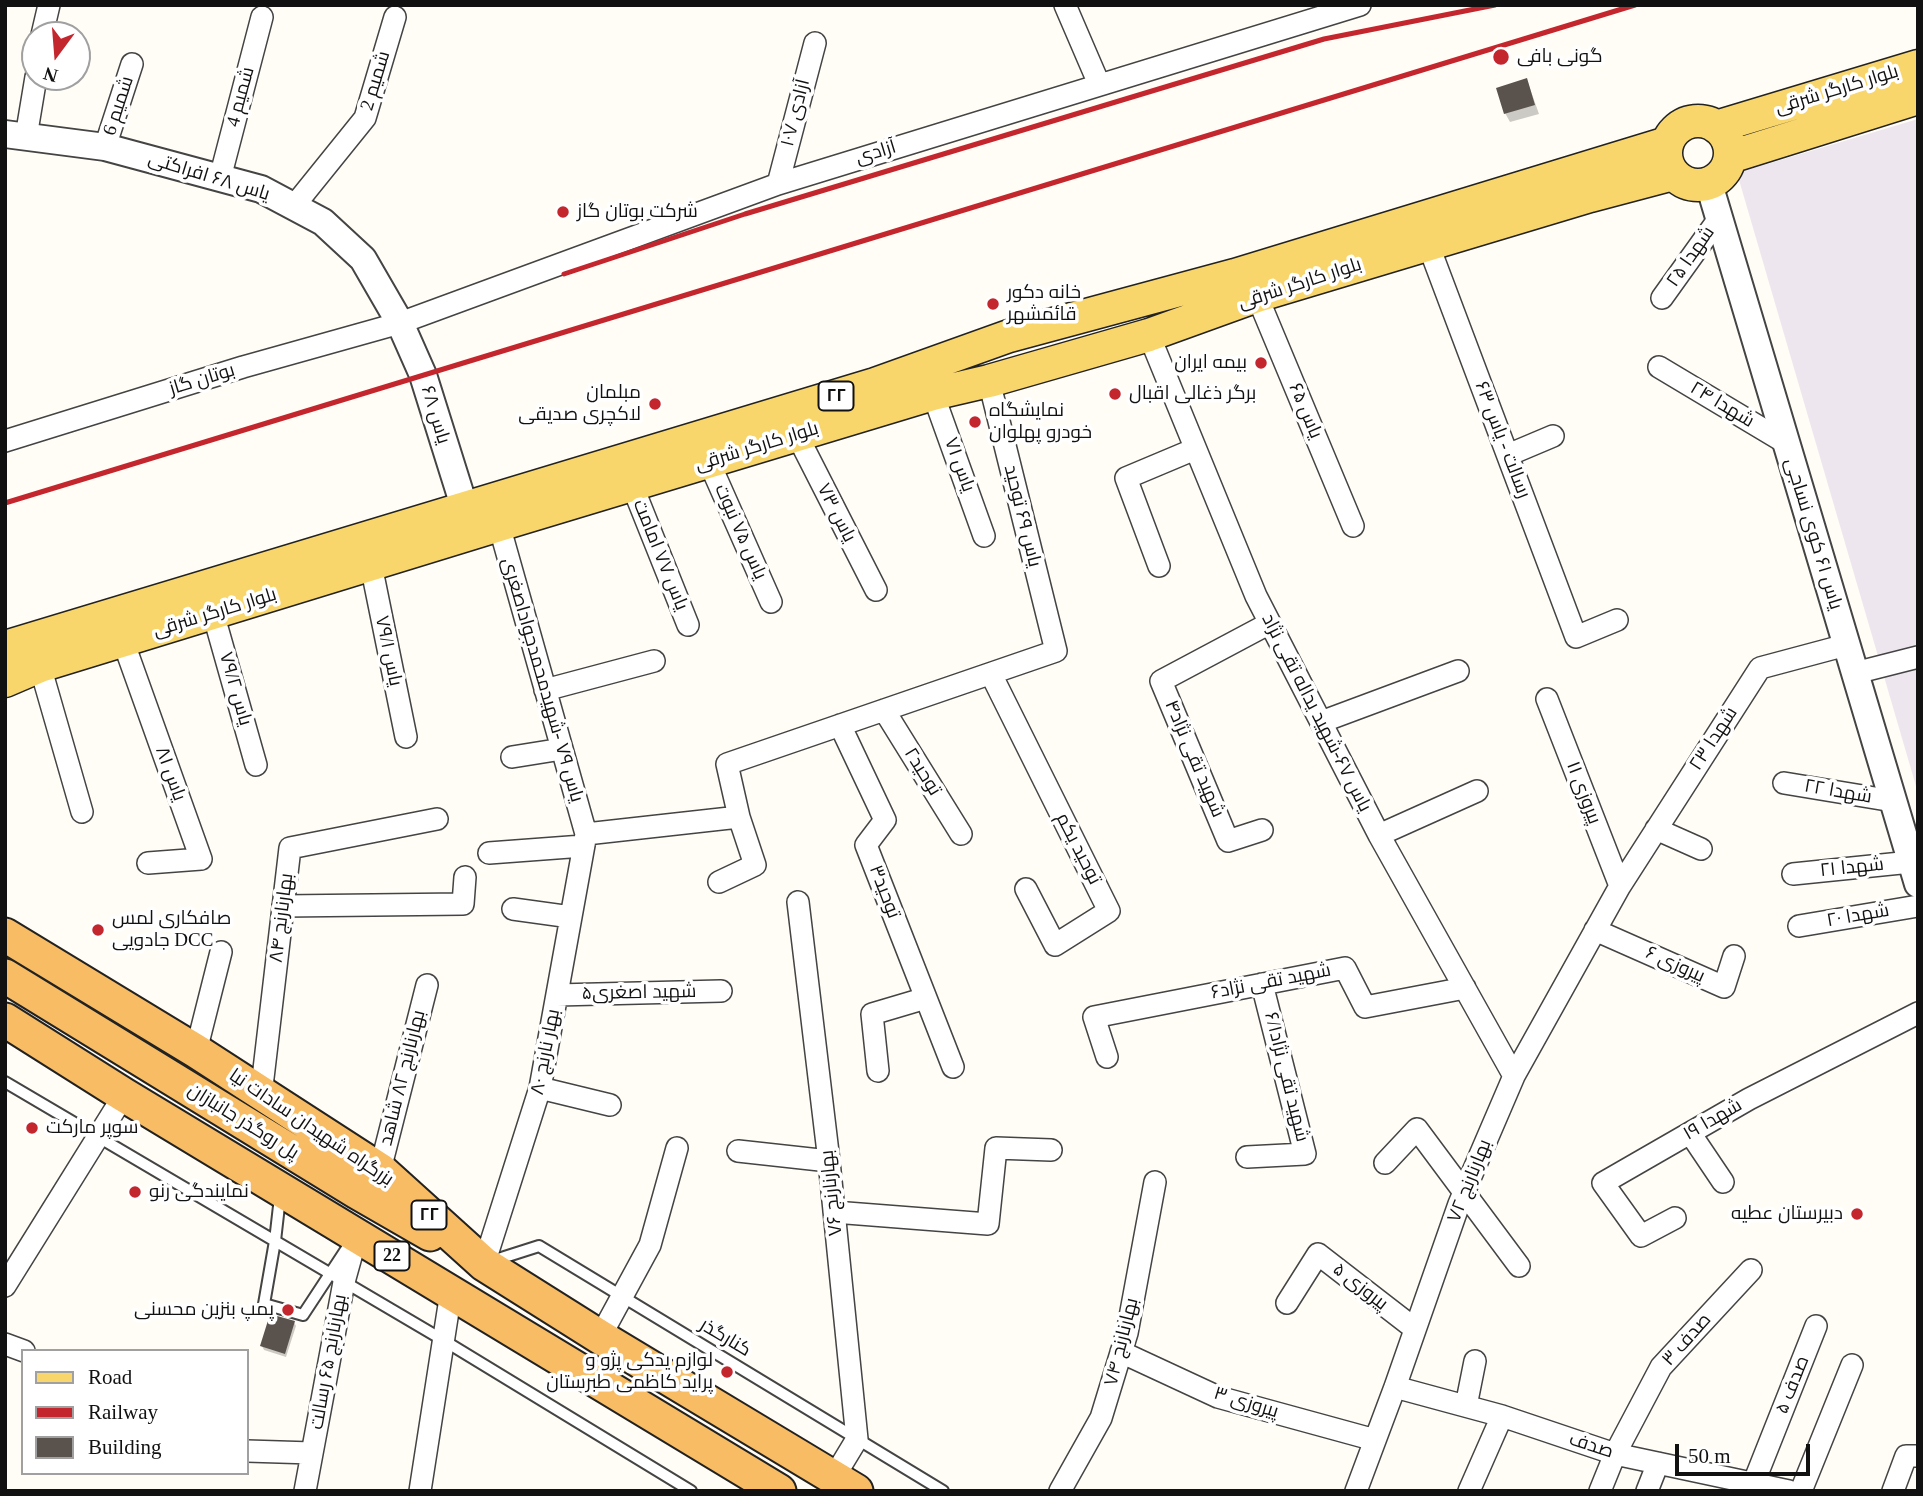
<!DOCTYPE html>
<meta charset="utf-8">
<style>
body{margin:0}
#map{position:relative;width:1923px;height:1496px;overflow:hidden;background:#fffdf5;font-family:"Times New Roman",serif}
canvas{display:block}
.frame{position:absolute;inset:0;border:7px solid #111;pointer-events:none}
.legend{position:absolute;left:21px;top:1349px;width:228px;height:126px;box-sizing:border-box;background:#fff;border:2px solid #a0a0a0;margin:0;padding:9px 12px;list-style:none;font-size:21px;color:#111}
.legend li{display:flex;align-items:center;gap:14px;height:35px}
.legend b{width:35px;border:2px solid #a0a0a0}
.north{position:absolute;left:21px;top:21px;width:70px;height:70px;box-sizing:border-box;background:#fff;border:2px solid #a0a0a0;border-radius:50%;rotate:196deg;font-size:19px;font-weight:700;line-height:28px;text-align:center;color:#111}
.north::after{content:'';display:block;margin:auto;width:24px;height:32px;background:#c4262e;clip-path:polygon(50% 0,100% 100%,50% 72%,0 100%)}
.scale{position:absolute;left:1675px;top:1444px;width:135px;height:32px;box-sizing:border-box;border:4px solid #111;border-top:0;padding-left:9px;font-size:21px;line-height:24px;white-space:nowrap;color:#111;-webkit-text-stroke:5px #fff;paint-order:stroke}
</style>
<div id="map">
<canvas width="1923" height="1496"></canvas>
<div class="frame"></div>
<ul class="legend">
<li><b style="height:9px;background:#f9d66b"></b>Road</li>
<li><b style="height:9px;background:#c4262e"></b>Railway</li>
<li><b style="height:19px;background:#5a524d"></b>Building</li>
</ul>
<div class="north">N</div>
<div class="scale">50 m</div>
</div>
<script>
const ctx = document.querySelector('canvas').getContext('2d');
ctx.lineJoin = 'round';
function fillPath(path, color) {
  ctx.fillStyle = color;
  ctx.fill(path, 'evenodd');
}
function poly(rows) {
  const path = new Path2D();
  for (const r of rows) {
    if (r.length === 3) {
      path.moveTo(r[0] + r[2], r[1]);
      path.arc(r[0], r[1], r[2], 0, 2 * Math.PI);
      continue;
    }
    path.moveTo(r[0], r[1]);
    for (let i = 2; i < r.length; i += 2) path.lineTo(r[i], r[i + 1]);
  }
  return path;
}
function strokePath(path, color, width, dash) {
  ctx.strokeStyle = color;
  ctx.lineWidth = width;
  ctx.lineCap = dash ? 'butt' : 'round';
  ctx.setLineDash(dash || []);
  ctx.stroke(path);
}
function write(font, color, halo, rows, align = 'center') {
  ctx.font = font + ' "Times New Roman",Cairo,serif';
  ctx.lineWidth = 7;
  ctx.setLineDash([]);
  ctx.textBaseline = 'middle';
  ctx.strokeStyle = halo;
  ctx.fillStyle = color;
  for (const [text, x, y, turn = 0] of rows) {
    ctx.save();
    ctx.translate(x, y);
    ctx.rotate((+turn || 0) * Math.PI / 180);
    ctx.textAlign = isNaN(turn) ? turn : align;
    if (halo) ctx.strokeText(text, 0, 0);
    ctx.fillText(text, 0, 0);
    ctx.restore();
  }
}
fillPath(poly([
 [1918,119,1918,793,1737,173]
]), '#eee6ef');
fillPath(poly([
 [1527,80,1539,114,1510,122,1505,113],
 [294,1322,296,1326,286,1357,264,1350,262,1346]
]), '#0003');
fillPath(poly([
 [1527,78,1535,105,1504,114,1496,88],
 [270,1314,295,1321,285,1354,260,1346]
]), '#5a524d');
const service = poly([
 [5,1082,443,1340,691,1491],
 [280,1197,275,1241,264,1304,303,1315,347,1248],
 [492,1261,539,1246,943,1491]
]);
const minor = poly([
 [1065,5,1099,84],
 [42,35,49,5],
 [26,137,36,77],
 [105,147,132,64],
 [220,178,262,17],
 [778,184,815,43],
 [294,206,365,118,395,17],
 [1428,244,1576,637,1617,620],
 [1257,296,1353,526],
 [1662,298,1720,217],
 [1149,335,1256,596,1379,835,1514,1076],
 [1659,367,1786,443],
 [933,394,984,536],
 [797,435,876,590],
 [5,441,243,367,400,323,778,184,1360,5],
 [1508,455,1553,436],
 [709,462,771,602],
 [632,485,688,625],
 [371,565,406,737],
 [1159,566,1126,478,1195,449],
 [213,613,256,765],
 [123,641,201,859,148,863],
 [40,666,82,812],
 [1855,673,1918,657],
 [991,674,1109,911,1055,945,1026,889],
 [545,690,654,661],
 [1547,699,1620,886],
 [884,710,961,834],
 [1321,722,1458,671],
 [840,725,885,820,866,845,953,1067],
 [512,757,562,749],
 [1784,783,1893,801],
 [1656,829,1701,849],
 [1262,830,1228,841,1161,681,1270,623],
 [586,834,739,817,727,764,1056,651,989,381],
 [1379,835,1477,791],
 [489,853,583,846],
 [1793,874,1911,862],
 [719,882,755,865,739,817],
 [798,902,829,1161,857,1439,834,1477],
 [283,906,463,904,465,877],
 [513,909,571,917],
 [1799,926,1918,906],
 [1595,930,1724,987,1734,956],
 [557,995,721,991],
 [196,1051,221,952],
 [1107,1057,1094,1017,1345,968,1365,1007,1465,988],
 [878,1071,872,1014,926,998],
 [540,1088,610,1105],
 [261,1095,290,848,437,819],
 [1690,1133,1723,1182],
 [738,1151,829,1161],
 [1247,1157,1305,1154,1262,984],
 [1385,1163,1417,1129,1519,1266],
 [380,1170,427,985],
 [834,1212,988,1224,996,1148,1051,1150],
 [1675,1218,1641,1236,1603,1183,1749,1099,1918,1013],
 [484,1264,540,1088,586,834,499,525],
 [5,1286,124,1095],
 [1287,1303,1318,1254,1415,1329],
 [600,1337,650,1245,677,1148],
 [5,1344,24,1351],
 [1121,1352,1218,1397,1375,1440],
 [1395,1387,1502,1416,1615,1454,1789,1491],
 [1466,1406,1475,1361],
 [247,1451,312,1453],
 [1754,1482,1816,1326],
 [305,1491,344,1282,357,1235],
 [420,1491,451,1292],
 [1060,1491,1101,1418,1127,1333,1155,1182],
 [1356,1491,1395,1387,1459,1204,1514,1076,1620,886,1760,668,1846,645],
 [1469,1491,1502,1416],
 [1600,1491,1615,1454,1661,1367,1751,1270],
 [1647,1491,1658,1463],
 [1801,1491,1852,1365],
 [1893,1491,1906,1456,1918,1456]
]);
const tertiary = poly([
 [5,134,105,147,261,189,323,222,363,259,400,323,423,375,465,509],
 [1709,184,1918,884]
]);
const primary = poly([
 [1698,153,32],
 [1716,127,1918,66],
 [1730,157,1918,98],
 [5,647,875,384,1009,336,1235,275,1667,143],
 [5,681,40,666,509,522,933,394,989,381,1149,335,1257,296,1590,196,1673,174]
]);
const trunk = poly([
 [5,935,196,1051,380,1170,484,1264,600,1337,856,1491],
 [5,976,357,1192,430,1234],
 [5,1020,124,1095,779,1491]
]);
strokePath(service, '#444', 14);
strokePath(minor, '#444', 24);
strokePath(tertiary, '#444', 30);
strokePath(primary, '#222', 35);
strokePath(trunk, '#222', 37);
strokePath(service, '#fff', 10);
strokePath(minor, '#fff', 21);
strokePath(tertiary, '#fff', 26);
strokePath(primary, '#f9d66b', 32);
strokePath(trunk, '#f7bc64', 33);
strokePath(poly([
 [564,274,745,214,1324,39,1495,5],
 [5,503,1635,5]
]), '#c4262e', 5);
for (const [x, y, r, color] of [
 [1501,57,9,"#c4262e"],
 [563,212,7,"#c4262e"],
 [993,304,7,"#c4262e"],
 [1261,363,7,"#c4262e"],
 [1115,394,7,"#c4262e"],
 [655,404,7,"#c4262e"],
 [975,422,7,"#c4262e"],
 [98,930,7,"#c4262e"],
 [32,1128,7,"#c4262e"],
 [135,1192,7,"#c4262e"],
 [1857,1214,7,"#c4262e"],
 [288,1310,7,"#c4262e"],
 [727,1372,7,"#c4262e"]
]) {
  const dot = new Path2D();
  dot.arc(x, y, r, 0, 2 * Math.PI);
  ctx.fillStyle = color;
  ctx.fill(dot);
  strokePath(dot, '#fff', 2.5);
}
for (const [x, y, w] of [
 [836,396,35],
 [429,1215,35],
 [392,1256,35]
]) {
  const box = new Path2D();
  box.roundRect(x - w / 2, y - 14.5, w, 29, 5);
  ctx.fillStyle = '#fff';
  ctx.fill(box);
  strokePath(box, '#111', 2);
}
write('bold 18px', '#111', null, [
 ["۲۲",836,396],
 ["۲۲",429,1215],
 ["22",392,1256]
]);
write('19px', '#111', '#fff', [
 ["گونی بافی",1517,57],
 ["شرکت بوتان گاز",577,212],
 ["خانه دکور",1007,293],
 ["قائمشهر",1007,315],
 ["بیمه ایران",1247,363,"right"],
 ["مبلمان",641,393,"right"],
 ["لاکچری صدیقی",641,415,"right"],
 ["برگر ذغالی اقبال",1129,394],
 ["نمایشگاه",989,411],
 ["خودرو پهلوان",989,433],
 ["صافکاری لمس",112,919],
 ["جادویی DCC",112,941],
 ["سوپر مارکت",46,1128],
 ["نمایندگی رنو",149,1192],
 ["دبیرستان عطیه",1843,1214,"right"],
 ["پمپ بنزین محسنی",274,1310,"right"],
 ["لوازم یدکی پژو و",713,1361,"right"],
 ["پراید کاظمی طبرستان",713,1383,"right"]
], 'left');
write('19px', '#111', '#fff', [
 ["شمیم 2",376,81,-73],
 ["بلوار کارگر شرقی",1837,90,-17],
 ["شمیم 4",241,97,-75],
 ["شمیم 6",119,106,-72],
 ["آزادی ۱۰۷",796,113,-76],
 ["آزادی",876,153,-17],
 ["یاس ۶۸ افراکتی",209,177,17],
 ["شهدا ۲۵",1691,257,-55],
 ["بلوار کارگر شرقی",1300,284,-18],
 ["بوتان گاز",202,380,-17],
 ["شهدا ۲۴",1722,405,31],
 ["یاس ۶۵",1305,411,67],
 ["یاس ۶۸",435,415,73],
 ["رسالت - یاس ۶۳",1502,440,69],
 ["بلوار کارگر شرقی",757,447,-17],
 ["یاس ۷۱",959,465,70],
 ["یاس ۷۳",836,513,63],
 ["یاس ۶۹ توحید",1022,516,76],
 ["یاس ۷۵ نبوت",740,532,66],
 ["یاس ۶۱ کوی نساجی",1813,534,73],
 ["یاس ۷۷ امامت",660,555,68],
 ["بلوار کارگر شرقی",215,613,-17],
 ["یاس ۷۹/۱",388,651,78],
 ["یاس ۷۹ -شهیدمحمدجواداصغری",542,680,74],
 ["یاس ۷۹/۲",235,689,74],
 ["یاس ۶۷-شهید یداله تقی نژاد",1316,713,63],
 ["شهدا ۲۳",1714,739,-57],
 ["شهید تقی نژاد۴",1194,759,67],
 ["توحید۲",922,772,58],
 ["یاس ۸۱",170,774,70],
 ["شهدا ۲۲",1838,792,10],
 ["پیروزی ۱۱",1583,793,69],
 ["توحید یکم",1078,849,63],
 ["شهدا ۲۱",1852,868,-6],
 ["توحید۳",884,892,69],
 ["شهدا ۲۰",1858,916,-10],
 ["بهارنارنج ۸۴",282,918,-83],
 ["پیروزی ۶",1675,965,24],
 ["شهید تقی نژاد۶",1271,982,-11],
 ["شهید اصغری۵",639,993,-1],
 ["بهار نارنج ۸۰",546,1052,-79],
 ["شهید تقی نژاد۶/۱",1286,1077,76],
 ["بهارنارنج ۸۲ شاهد",403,1078,-76],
 ["شهدا ۱۹",1713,1120,-30],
 ["پل روگذر جانبازان",243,1122,32],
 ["بزرگراه شهیدان سادات نیا",311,1128,34],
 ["بهارنارنج ۷۲",1470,1181,-68],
 ["بهارنارنج ۷۶",832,1193,-96],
 ["پیروزی ۵",1360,1287,38],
 ["کنارگذر",725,1338,31],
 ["صدف ۳",1687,1340,-48],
 ["بهارنارنج ۷۴",1122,1342,-76],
 ["بهارنارنج ۶۵ رسالت",329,1362,-80],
 ["صدف ۵",1793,1385,-68],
 ["پیروزی ۳",1246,1403,17],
 ["صدف",1591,1446,18]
]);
</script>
